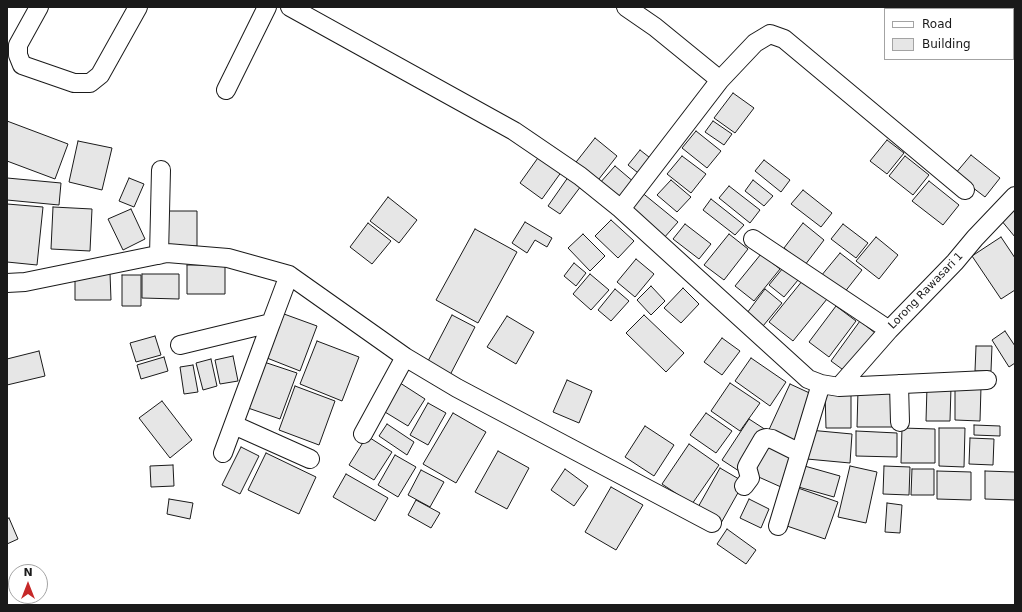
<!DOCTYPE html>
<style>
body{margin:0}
#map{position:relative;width:1022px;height:612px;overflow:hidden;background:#fff;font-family:"DejaVu Sans",sans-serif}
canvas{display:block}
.frame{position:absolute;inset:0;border:8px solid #1a1a1a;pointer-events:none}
.legend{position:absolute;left:884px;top:8px;width:130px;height:52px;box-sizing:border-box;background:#fff;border:1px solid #a3a3a3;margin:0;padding:5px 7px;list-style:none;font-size:12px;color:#1a1a1a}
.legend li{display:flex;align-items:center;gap:8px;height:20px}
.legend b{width:20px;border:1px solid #a3a3a3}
.north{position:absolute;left:8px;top:564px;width:40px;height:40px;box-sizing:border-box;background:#fff;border:1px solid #a3a3a3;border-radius:50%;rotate:0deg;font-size:11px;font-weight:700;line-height:16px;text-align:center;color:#1a1a1a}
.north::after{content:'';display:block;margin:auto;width:14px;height:18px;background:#c62828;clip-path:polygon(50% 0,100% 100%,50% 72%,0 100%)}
</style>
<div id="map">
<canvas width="1022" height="612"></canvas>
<div class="frame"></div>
<ul class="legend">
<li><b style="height:5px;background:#fff"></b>Road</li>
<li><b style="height:11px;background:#e6e6e6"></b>Building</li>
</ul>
<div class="north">N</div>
</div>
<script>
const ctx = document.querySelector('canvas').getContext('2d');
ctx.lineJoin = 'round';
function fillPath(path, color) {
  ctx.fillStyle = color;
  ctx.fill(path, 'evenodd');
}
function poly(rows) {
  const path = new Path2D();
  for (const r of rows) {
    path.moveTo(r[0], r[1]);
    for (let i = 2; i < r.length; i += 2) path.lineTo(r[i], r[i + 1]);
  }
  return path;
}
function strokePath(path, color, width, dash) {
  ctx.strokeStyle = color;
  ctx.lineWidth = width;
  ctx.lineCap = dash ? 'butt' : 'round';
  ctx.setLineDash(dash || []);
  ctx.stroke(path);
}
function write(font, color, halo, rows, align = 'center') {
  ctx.font = font + ' "DejaVu Sans",sans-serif';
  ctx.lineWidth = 3;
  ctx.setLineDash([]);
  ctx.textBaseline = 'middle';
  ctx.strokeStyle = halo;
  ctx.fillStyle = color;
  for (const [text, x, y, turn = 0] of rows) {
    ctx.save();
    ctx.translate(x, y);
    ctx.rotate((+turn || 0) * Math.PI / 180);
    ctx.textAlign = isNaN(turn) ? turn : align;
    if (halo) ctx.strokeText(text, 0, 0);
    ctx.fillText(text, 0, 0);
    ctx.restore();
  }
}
const building = poly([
 [733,93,754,108,735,133,714,118,733,93],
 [7,121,68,144,55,179,7,161,7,121],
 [713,121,732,134,724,145,705,132,713,121],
 [696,131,721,151,707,168,682,148,696,131],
 [595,138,617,156,595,184,573,166,595,138],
 [887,140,904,153,887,174,870,161,887,140],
 [78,141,112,148,102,190,69,182,78,141],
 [640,150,654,161,642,176,628,165,640,150],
 [540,155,562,171,542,199,520,183,540,155],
 [971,155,1000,178,985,197,955,174,971,155],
 [682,156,706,174,691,193,667,174,682,156],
 [905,156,929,175,913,195,889,176,905,156],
 [764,160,790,180,781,192,755,171,764,160],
 [615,166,635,183,619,201,599,184,615,166],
 [571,173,584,182,560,214,548,206,571,173],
 [7,178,61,183,59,205,7,200,7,178],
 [129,178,144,184,134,207,119,201,129,178],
 [671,180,691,197,677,212,657,195,671,180],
 [753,180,773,196,764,206,745,191,753,180],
 [929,181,959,205,943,225,912,201,929,181],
 [729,186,760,210,750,223,719,198,729,186],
 [803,190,832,213,821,227,791,204,803,190],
 [640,191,678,222,663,239,626,207,640,191],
 [388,197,417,220,399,243,370,221,388,197],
 [711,199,744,225,735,235,703,210,711,199],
 [7,204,43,207,37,265,7,262,7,204],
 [53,207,92,209,90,251,51,249,53,207],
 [131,209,145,239,123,250,108,219,131,209],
 [1015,209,1015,237,1001,220,1015,209],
 [168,211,197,211,197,246,168,246,168,211],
 [611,220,634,241,618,258,595,236,611,220],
 [525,222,552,238,547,247,535,240,527,253,512,243,525,222],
 [368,223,391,241,372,264,350,247,368,223],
 [803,223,824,240,805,265,784,248,803,223],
 [685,224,711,244,699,259,673,239,685,224],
 [843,224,868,243,856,258,831,239,843,224],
 [475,229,517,252,478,323,436,300,475,229],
 [583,234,605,256,590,271,568,248,583,234],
 [729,234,748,249,724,280,704,265,729,234],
 [876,237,898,255,879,279,856,261,876,237],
 [1001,237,1015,258,1015,290,1001,299,972,256,1001,237],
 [840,253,862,270,844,293,821,276,840,253],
 [761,254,780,269,754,301,735,286,761,254],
 [636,259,654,274,635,297,617,282,636,259],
 [574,263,586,273,576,286,564,276,574,263],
 [187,265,225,265,225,294,187,294,187,265],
 [783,268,798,280,784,297,769,285,783,268],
 [75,273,110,273,111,300,75,300,75,273],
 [142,274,179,274,179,299,142,298,142,274],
 [590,274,609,290,591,310,573,294,590,274],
 [122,275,141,275,141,306,122,306,122,275],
 [803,280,827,299,793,341,769,322,803,280],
 [651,286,665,301,651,315,637,300,651,286],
 [683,288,699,304,681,323,664,308,683,288],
 [615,289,629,301,611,321,598,310,615,289],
 [765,289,782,303,763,326,747,313,765,289],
 [836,306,856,321,829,357,809,342,836,306],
 [284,314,317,326,300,371,267,358,284,314],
 [452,315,475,327,450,375,427,363,452,315],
 [644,315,684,353,666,372,626,333,644,315],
 [507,316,534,332,516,364,487,347,507,316],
 [860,321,875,333,846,372,831,361,860,321],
 [1005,331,1015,346,1015,363,1009,367,992,340,1005,331],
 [155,336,161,355,136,362,130,343,155,336],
 [722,338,740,351,722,375,704,362,722,338],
 [317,341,359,357,342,401,300,384,317,341],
 [976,346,992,346,991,371,975,371,976,346],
 [39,351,45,376,7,385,7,359,39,351],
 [233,356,238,381,220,384,215,360,233,356],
 [164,357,168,371,141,379,137,365,164,357],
 [751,358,786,382,770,406,735,381,751,358],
 [211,359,217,386,203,390,196,363,211,359],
 [264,362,297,373,280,419,248,408,264,362],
 [193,365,198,392,184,394,180,367,193,365],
 [567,380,592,391,579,423,553,412,567,380],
 [397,381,425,399,408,426,380,409,397,381],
 [730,383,760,403,740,431,711,411,730,383],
 [790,384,816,396,792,446,767,434,790,384],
 [295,386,335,401,319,445,279,430,295,386],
 [955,386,981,387,980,421,955,420,955,386],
 [927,387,951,387,950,421,926,421,927,387],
 [858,390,895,390,895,427,857,427,858,390],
 [825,392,851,392,851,428,826,428,825,392],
 [162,401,192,440,170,458,139,418,162,401],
 [428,403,446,413,428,445,410,435,428,403],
 [453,413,486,432,456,483,423,464,453,413],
 [706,413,732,431,716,453,690,435,706,413],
 [749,419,766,430,739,471,722,460,749,419],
 [387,424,414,442,407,455,379,436,387,424],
 [974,425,1000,426,1000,436,974,435,974,425],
 [645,426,674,445,654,476,625,457,645,426],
 [902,428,935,429,935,463,901,463,902,428],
 [939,428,965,428,964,467,939,466,939,428],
 [809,430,852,434,850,463,807,459,809,430],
 [856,431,897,433,897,457,856,456,856,431],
 [367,436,392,452,374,480,349,465,367,436],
 [970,438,994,439,993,465,969,464,970,438],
 [689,444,719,465,692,504,662,484,689,444],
 [764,444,794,457,781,487,752,474,764,444],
 [241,447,259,456,240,494,222,485,241,447],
 [498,451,529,468,507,509,475,492,498,451],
 [266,453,316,477,299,514,248,490,266,453],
 [395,455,416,467,398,497,378,485,395,455],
 [173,465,174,486,151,487,150,466,173,465],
 [801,465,840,476,834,497,795,486,801,465],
 [850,466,877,472,866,523,838,517,850,466],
 [884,466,910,467,909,495,883,494,884,466],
 [720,468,744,482,721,523,697,509,720,468],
 [565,469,588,486,574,506,551,490,565,469],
 [912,469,934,469,934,495,911,495,912,469],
 [421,470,444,482,430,507,408,495,421,470],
 [937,471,971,472,971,500,937,499,937,471],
 [985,471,1015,472,1015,500,985,499,985,471],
 [346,474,388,498,375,521,333,497,346,474],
 [611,487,643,505,616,550,585,532,611,487],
 [798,488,838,502,825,539,784,525,798,488],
 [169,499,193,503,190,519,167,514,169,499],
 [749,499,769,509,761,528,740,518,749,499],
 [416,500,440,513,431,528,408,515,416,500],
 [887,503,902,505,900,533,885,532,887,503],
 [9,518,18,539,7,544,7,519,9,518],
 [727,529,756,550,746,564,717,544,727,529]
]);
fillPath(building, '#e6e6e6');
strokePath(building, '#1a1a1a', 1);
const minor = poly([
 [39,7,18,45,18,55,22,65,74,83,90,83,100,75,138,7],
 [290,7,514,131,580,176,621,209],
 [626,7,655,27,720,80],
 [226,90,267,7],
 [965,190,784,39,770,34,755,43,720,80,621,209,808,379,821,384,839,387,987,380],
 [753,239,889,330],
 [159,255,161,170],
 [7,283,25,282,167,253,228,258,289,275,405,357,457,388,712,523],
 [180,345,271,323,289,275],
 [899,384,900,422],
 [839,387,889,330,955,262,975,238,1015,196],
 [234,425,310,459],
 [363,434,405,357],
 [223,453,271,323],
 [744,486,750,478,747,467,749,463,763,439,766,438,772,439,800,453],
 [778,526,821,384]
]);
strokePath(minor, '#1a1a1a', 20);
strokePath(minor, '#fff', 18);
write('11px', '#1a1a1a', '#fff', [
 ["Lorong Rawasari 1",926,291,-46]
]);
</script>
